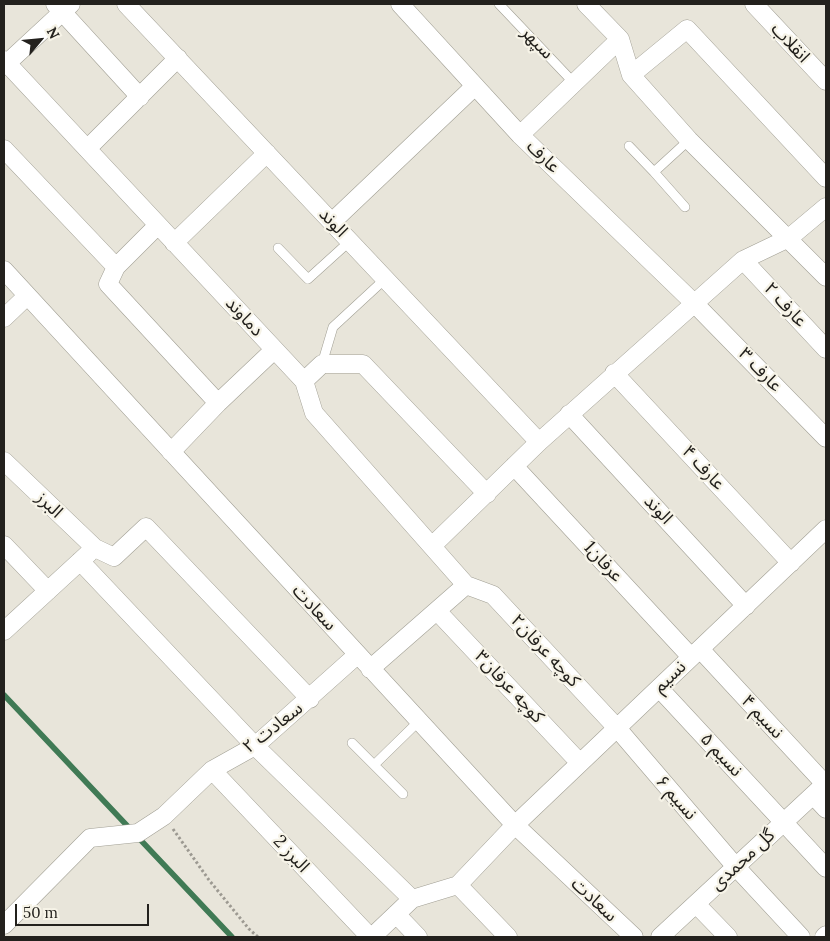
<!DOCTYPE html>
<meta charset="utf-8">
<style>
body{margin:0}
#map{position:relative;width:830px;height:941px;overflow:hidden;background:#e8e5da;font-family:Lora,serif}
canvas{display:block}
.frame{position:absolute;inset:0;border:5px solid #23211d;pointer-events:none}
.north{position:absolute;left:15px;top:15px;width:50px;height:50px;-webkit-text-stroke:4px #f6f3e7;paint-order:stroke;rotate:62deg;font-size:14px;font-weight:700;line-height:20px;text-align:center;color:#23211d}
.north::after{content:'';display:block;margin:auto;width:18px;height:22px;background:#23211d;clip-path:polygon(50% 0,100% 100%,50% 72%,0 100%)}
.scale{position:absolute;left:15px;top:904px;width:134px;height:22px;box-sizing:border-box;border:2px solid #23211d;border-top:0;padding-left:6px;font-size:15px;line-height:18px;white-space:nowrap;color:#23211d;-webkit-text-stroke:4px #f6f3e7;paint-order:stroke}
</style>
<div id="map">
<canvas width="830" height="941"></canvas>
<div class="frame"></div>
<div class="north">N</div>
<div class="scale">50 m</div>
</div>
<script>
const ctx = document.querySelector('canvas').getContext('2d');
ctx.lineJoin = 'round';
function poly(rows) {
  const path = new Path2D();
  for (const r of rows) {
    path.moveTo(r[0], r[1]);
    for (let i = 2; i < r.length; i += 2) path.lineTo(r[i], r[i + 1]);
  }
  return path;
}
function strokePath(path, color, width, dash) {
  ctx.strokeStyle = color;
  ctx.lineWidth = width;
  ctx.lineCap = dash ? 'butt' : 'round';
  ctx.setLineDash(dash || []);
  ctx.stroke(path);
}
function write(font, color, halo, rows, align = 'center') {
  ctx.font = font + ' Lora,"Noto Sans Arabic",serif';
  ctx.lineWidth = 4.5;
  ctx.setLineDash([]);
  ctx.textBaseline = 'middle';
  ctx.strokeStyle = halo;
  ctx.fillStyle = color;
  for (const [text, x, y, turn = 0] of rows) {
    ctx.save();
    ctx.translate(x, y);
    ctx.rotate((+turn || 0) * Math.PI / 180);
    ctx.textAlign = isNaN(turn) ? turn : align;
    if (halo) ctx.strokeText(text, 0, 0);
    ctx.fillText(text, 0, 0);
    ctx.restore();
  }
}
strokePath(poly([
 [4,695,232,937]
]), '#407a55', 5.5);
const service = poly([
 [499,4,574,83],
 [629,146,654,172],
 [685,207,654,172,689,140],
 [278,248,308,279,350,241],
 [322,364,333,327,385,279],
 [352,743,374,765],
 [403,794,374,765,418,722]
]);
const minor = poly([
 [55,4,140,97],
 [126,4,539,442],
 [400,4,520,135,694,303,826,438],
 [586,4,620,39,631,75,689,140,826,277],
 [754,4,826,81],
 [4,60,304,381,314,413,466,585,493,595,617,728,736,867,801,937],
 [4,66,71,4],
 [631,75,687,29,826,178],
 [520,135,620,39],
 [4,149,116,267,158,225],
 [87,149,178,58],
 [332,222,475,86],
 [174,243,267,153],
 [743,260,826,349],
 [116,267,108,284,218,403,171,452],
 [4,270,515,825,634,937],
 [4,318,27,296],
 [614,373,791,563],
 [304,381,322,364,363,364,487,494],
 [218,403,274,350],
 [569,414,746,606],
 [4,461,95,548,114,557,146,527,310,699],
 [514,466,691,657],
 [4,545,48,591],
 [432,546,539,442,743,260,789,238,826,207],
 [80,561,255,746,412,899],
 [437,611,580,763],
 [4,631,89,553],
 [700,649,825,784],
 [370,669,466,585],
 [659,688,826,868],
 [212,770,370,937],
 [813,795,826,809],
 [458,885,508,937],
 [696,904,728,937],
 [396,914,418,937],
 [4,925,90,838,138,833,164,816,212,770,255,746,357,655],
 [372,937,412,899,458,885,515,825,826,529],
 [660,937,826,783],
 [824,937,826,935]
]);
strokePath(service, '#a19f94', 10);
strokePath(minor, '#a19f94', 19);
strokePath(poly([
 [173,829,209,880,249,929,258,937]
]), '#9c9991', 3, [2.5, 2.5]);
strokePath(service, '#fff', 9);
strokePath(minor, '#fff', 18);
write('18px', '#23211d', '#f6f3e7', [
 ["سپهر",537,43,46],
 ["انقلاب",790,43,47],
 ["عارف",543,157,44],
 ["الوند",333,223,47],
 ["عارف ۲",785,305,47],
 ["دماوند",244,317,47],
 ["عارف ۳",760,370,46],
 ["عارف ۴",703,468,47],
 ["البرز",49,505,44],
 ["الوند",658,510,47],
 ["عرفان1",603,562,47],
 ["سعادت",314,608,47],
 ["کوچه عرفان۲",545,651,47],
 ["نسیم",670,677,-44],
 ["کوچه عرفان۳",509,687,47],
 ["نسیم ۴",762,717,47],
 ["سعادت ۲",273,728,-38],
 ["نسیم ۵",721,755,47],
 ["نسیم ۶",676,798,49],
 ["البرز 2",291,854,47],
 ["گل محمدی",743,860,-43],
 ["سعادت",594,900,43]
]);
</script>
